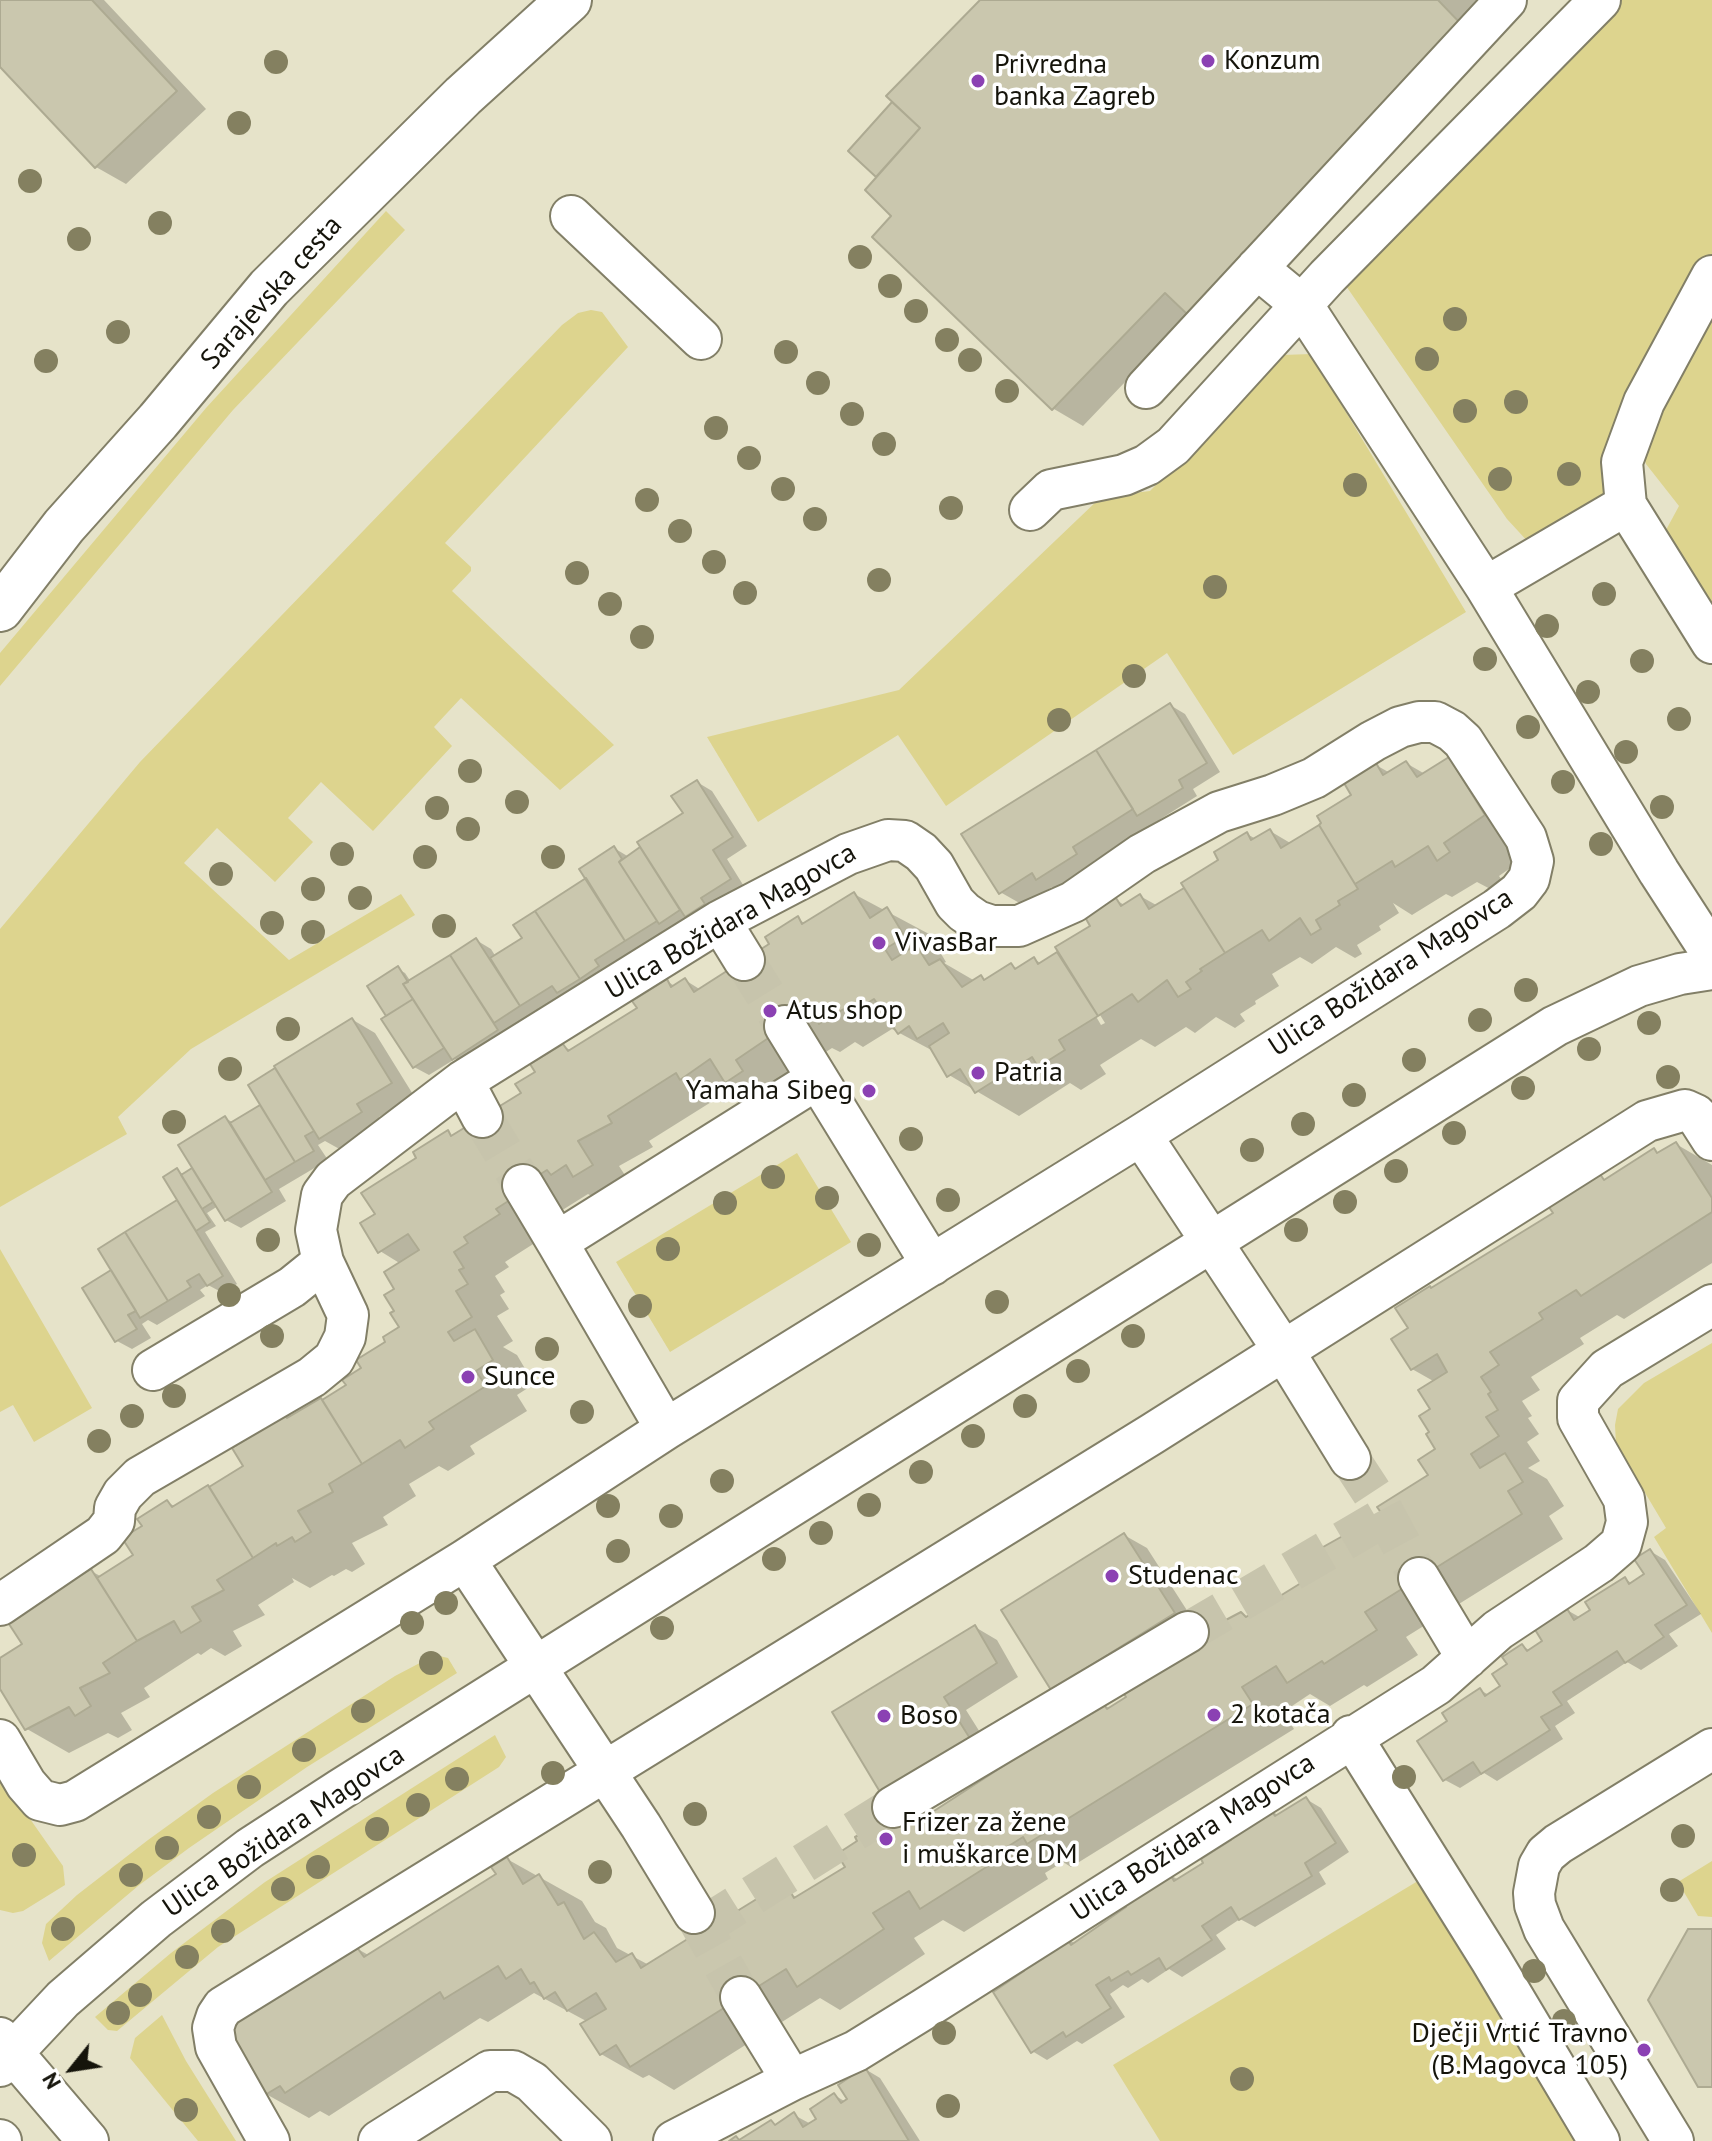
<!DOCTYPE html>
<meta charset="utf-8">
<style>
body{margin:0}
#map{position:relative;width:1712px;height:2141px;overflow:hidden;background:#e6e3c9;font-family:"PT Sans",sans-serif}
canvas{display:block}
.north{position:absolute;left:32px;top:2029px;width:80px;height:80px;-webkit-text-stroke:6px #fff;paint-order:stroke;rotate:240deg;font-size:22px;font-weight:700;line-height:32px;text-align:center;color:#15140b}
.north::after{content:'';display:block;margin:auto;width:28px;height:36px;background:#15140b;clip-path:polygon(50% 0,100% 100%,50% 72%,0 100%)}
</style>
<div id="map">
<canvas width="1712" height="2141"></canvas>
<div class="north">N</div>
</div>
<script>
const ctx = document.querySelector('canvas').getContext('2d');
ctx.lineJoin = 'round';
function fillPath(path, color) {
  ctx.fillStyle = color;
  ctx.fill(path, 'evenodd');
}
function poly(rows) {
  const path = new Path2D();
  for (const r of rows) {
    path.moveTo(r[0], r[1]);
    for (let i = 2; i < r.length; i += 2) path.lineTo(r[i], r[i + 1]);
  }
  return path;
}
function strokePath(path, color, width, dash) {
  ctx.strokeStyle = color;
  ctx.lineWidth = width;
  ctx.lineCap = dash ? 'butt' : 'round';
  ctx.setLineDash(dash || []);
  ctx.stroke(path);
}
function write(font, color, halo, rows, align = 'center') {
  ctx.font = font + ' "PT Sans",sans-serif';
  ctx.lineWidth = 7;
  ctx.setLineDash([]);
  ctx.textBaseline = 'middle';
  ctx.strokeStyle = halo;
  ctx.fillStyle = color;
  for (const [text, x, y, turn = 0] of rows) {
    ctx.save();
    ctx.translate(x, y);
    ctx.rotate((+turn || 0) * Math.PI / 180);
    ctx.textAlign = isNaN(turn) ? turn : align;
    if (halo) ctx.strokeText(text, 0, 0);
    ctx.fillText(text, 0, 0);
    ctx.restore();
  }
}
fillPath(poly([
 [1616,0,1712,0,1712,256,1614,439,1608,496,1530,544,1507,519,1344,283],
 [386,211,405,230,233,410,0,686,0,653,206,408],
 [591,310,602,312,628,347,445,543,471,567,471,571,452,591,614,745,560,790,461,698,434,727,452,746,373,831,321,782,288,818,313,842,275,882,217,828,184,863,289,960,401,894,415,915,191,1049,118,1117,127,1134,0,1207,0,929,140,762,562,325,578,313],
 [1712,312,1712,611,1672,548,1666,530,1679,506,1646,464,1640,446],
 [1311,354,1466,612,1233,755,1167,653,946,806,898,735,758,822,707,737,899,690,1101,497,1150,491,1283,355],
 [797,1153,851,1242,670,1352,616,1262],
 [0,1249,92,1408,34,1442,13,1405,0,1412],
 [1712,1343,1712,1633,1654,1537,1666,1528,1616,1444,1615,1425,1618,1409,1644,1383],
 [435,1655,448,1658,457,1673,307,1767,189,1848,138,1886,49,1961,42,1943,46,1924,77,1895,148,1840,213,1793,395,1676],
 [495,1735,506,1757,499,1767,218,1947,117,2031,108,2030,95,2017,171,1953,265,1882],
 [0,1776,63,1866,65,1885,23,1911,13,1913,0,1910],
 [1712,1861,1712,1917,1698,1916,1678,1882],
 [1446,1864,1611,2141,1160,2141,1113,2065],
 [162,2015,186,2061,236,2141,198,2141,130,2058,135,2038]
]), '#ddd48e');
fillPath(poly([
 [0,0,104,0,206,109,126,184,96,167,0,64],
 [983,0,1484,0,1466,19,1493,45,1220,332,1190,314,1083,426,1054,409,874,237,894,216,879,177,851,151,893,105,900,109],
 [1170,705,1185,714,1220,772,1193,789,1197,796,1094,861,1099,867,1060,891,1052,887,1023,905,1000,892],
 [1449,759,1505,791,1540,847,1499,876,1505,885,1494,891,1477,882,1452,897,1446,894,1412,915,1393,903,1399,913,1379,926,1381,930,1357,945,1362,954,1355,958,1336,947,1312,964,1300,957,1272,974,1279,986,1255,1001,1256,1004,1240,1014,1245,1021,1235,1028,1216,1017,1195,1033,1186,1027,1155,1047,1141,1039,1100,1065,1106,1074,1081,1090,1070,1083,1019,1116,949,1075,935,1052,892,1029,863,1047,855,1042,840,1052,832,1048,777,1084,769,1106,742,1090,724,1103,716,1099,649,1141,653,1147,619,1166,634,1189,595,1198,588,1194,548,1219,541,1239,505,1262,509,1267,495,1276,505,1292,500,1295,509,1309,497,1316,513,1341,503,1347,517,1355,534,1384,517,1395,527,1411,470,1446,475,1454,448,1471,439,1466,409,1484,416,1496,383,1517,388,1525,352,1543,365,1564,352,1572,346,1569,334,1576,332,1575,310,1588,292,1578,294,1582,258,1605,265,1615,233,1631,242,1646,225,1656,211,1648,201,1655,198,1653,144,1688,150,1697,121,1713,132,1730,118,1738,108,1733,69,1753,27,1729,0,1686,0,1660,25,1645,91,1571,102,1577,136,1556,144,1527,167,1502,176,1507,246,1467,254,1436,280,1410,293,1417,349,1386,402,1328,397,1312,401,1264,380,1251,378,1214,419,1159,448,1133,455,1137,524,1094,537,1072,563,1046,572,1051,640,1009,667,981,676,987,685,980,701,990,772,945,798,919,806,924,854,894,929,934,946,962,944,963,975,981,981,978,986,981,1011,965,1018,969,1034,959,1042,964,1058,954,1063,957,1116,900,1126,906,1140,896,1158,906,1184,890,1190,894,1247,834,1256,839,1270,831,1292,844,1324,823,1353,795,1376,765,1390,773,1406,763,1425,774],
 [1074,979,1082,986,1105,1023,1101,1025],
 [697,782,712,791,747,846,727,859,745,888,468,1067,455,1059,429,1075,414,1067,389,1016,398,969,405,973,411,982,476,940,491,949,496,957,524,939,588,879,614,848,629,857,686,813],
 [353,1020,375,1033,414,1096,379,1117,383,1126,343,1151,325,1141,318,1145,328,1160,279,1189,286,1201,241,1228,226,1220,218,1206,207,1213,216,1226,205,1232,237,1284,223,1293,208,1285,200,1290,205,1296,157,1325,148,1320,142,1324,151,1338,132,1349,117,1341,114,1271,177,1202,183,1206,177,1171,185,1175,192,1171,198,1174,225,1118,234,1123,263,1106,250,1085],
 [1676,1144,1712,1165,1712,1263,1624,1319,1617,1315,1580,1338,1584,1344,1531,1377,1540,1390,1522,1401,1532,1416,1528,1418,1539,1434,1527,1442,1540,1461,1528,1468,1547,1479,1564,1506,1549,1516,1563,1539,1406,1637,1418,1655,1367,1687,1364,1685,1330,1706,1310,1694,1283,1712,1294,1729,1071,1867,1063,1862,1045,1873,1048,1879,964,1932,943,1920,914,1938,925,1954,840,2010,820,1998,674,2090,649,2075,643,2078,601,2054,588,2022,534,1993,488,2022,480,2018,329,2116,320,2111,309,2118,266,2094,356,1948,370,1956,499,1875,507,1859,582,1901,595,1922,606,1928,617,1948,649,1965,694,1937,703,1942,740,1918,768,1894,779,1901,790,1894,798,1898,848,1867,912,1817,920,1822,1102,1704,1111,1709,1241,1614,1248,1618,1303,1583,1430,1476,1438,1450,1433,1410,1435,1382,1412,1369,1411,1328,1433,1290,1555,1214,1581,1180,1589,1184,1600,1177,1607,1180,1654,1150,1660,1154],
 [1124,1535,1147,1548,1197,1626,1075,1702,1053,1689],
 [1650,1551,1665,1560,1701,1614,1669,1634,1678,1646,1641,1670,1627,1662,1567,1701,1575,1713,1555,1726,1563,1739,1497,1781,1484,1773,1460,1788,1445,1780,1420,1741,1449,1721,1480,1690,1489,1695,1503,1686,1510,1665,1522,1646,1531,1651,1545,1641,1567,1610,1581,1618,1593,1610,1625,1579,1633,1584,1647,1575],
 [975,1627,997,1640,1018,1677,966,1710,993,1753,884,1795],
 [1306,1799,1321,1808,1349,1852,1319,1872,1326,1884,1255,1927,1240,1919,1216,1935,1226,1949,1182,1977,1169,1969,1148,1983,1142,1979,1128,1988,1123,1985,1110,1994,1125,2017,1082,2044,1077,2041,1047,2060,1032,2051,1027,1972,1064,1937,1076,1944,1129,1908,1168,1874,1179,1880,1205,1863,1269,1810,1280,1816],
 [865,2069,880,2078,920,2141,741,2141,771,2122,777,2126,794,2115,809,2123,819,2119,834,2095,846,2102]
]), '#0003');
const building = poly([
 [0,0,92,0,177,91,95,168,0,67,0,0],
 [980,0,1438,0,1464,27,1189,316,1165,293,1052,410,872,237,891,216,865,190,920,128,886,96,980,0],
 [892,102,920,128,876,177,848,151,892,102],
 [1170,703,1207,763,1179,780,1183,788,1137,816,1096,750,1170,703],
 [1096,750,1133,809,1073,847,1077,854,1036,880,1032,873,999,894,961,834,1096,750],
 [1449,757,1485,815,1444,843,1450,852,1437,861,1428,846,1395,867,1392,861,1355,884,1319,825,1321,823,1317,816,1351,795,1344,783,1376,763,1383,775,1406,761,1417,777,1449,757],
 [697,780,733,837,713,850,731,879,701,898,705,904,685,917,637,842,683,813,671,796,697,780],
 [1319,825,1358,889,1338,901,1340,905,1316,920,1321,929,1311,935,1300,918,1269,941,1262,930,1225,953,1181,883,1218,860,1214,852,1247,832,1251,840,1270,829,1281,848,1319,825],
 [614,846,622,859,619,862,657,921,625,941,579,869,614,846],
 [640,847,680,910,659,924,619,862,640,847],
 [586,878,625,941,595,960,599,966,580,979,535,911,586,878],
 [1184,888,1225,953,1200,969,1202,971,1186,982,1191,989,1178,997,1167,980,1138,1002,1132,994,1098,1016,1055,947,1090,926,1085,917,1116,898,1121,906,1140,894,1149,909,1184,888],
 [854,892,870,918,887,907,905,937,885,949,892,960,916,945,929,965,940,959,962,987,981,975,984,980,1011,963,1015,969,1034,957,1038,964,1057,952,1098,1016,1059,1040,1065,1050,1038,1067,1032,1057,975,1093,960,1069,947,1077,929,1046,949,1033,943,1023,917,1039,909,1026,898,1034,874,999,856,1010,852,1004,819,1024,815,1017,796,1029,792,1022,736,1060,743,1071,725,1083,710,1059,680,1080,676,1073,608,1116,612,1123,578,1141,593,1165,573,1177,566,1165,551,1175,547,1170,507,1195,510,1200,496,1209,500,1214,464,1237,468,1243,454,1252,464,1268,459,1270,468,1284,456,1291,472,1317,448,1332,454,1341,475,1329,493,1360,476,1371,486,1386,429,1422,434,1429,405,1448,400,1440,362,1464,322,1400,346,1385,342,1380,361,1368,356,1360,385,1342,383,1337,399,1327,390,1313,394,1311,384,1295,394,1289,384,1272,419,1250,408,1234,378,1253,360,1223,375,1214,361,1193,416,1158,413,1152,448,1130,451,1136,521,1093,515,1084,535,1072,530,1064,563,1044,568,1051,637,1008,632,1001,667,979,671,987,685,978,694,992,769,944,765,937,798,916,802,924,854,892],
 [535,911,580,979,557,993,552,986,520,1006,490,958,522,938,513,925,535,911],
 [476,938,520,1006,494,1023,450,955,476,938],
 [450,955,498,1030,452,1060,403,984,450,955],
 [398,966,408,982,403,984,413,999,386,1016,367,986,398,966],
 [413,999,444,1048,413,1068,381,1019,413,999],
 [352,1018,392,1083,357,1104,362,1112,319,1139,274,1066,352,1018],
 [275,1068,314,1131,305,1136,314,1151,295,1162,248,1085,275,1068],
 [260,1105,295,1162,265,1180,230,1123,260,1105],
 [225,1116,272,1192,225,1221,178,1145,225,1116],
 [1676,1142,1712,1198,1712,1212,1581,1296,1576,1290,1539,1313,1543,1319,1490,1352,1499,1365,1481,1377,1491,1392,1488,1394,1498,1410,1486,1417,1499,1436,1471,1454,1480,1468,1505,1453,1523,1482,1508,1491,1522,1514,1365,1612,1377,1630,1324,1664,1322,1661,1287,1683,1276,1666,1242,1687,1253,1704,1027,1844,1023,1837,1004,1849,1007,1854,920,1909,909,1891,873,1913,884,1929,797,1987,786,1969,630,2067,616,2045,600,2055,580,2024,606,2009,596,1993,567,2011,555,1992,544,1999,534,1982,530,1984,521,1969,506,1979,498,1966,444,1999,440,1992,285,2093,280,2086,265,2095,223,2030,356,1946,364,1957,496,1874,491,1867,507,1857,523,1884,539,1874,558,1905,564,1902,584,1939,594,1932,616,1962,632,1953,641,1968,694,1935,698,1942,737,1918,734,1913,768,1892,773,1902,790,1891,794,1898,845,1867,837,1854,857,1841,855,1837,893,1816,912,1815,917,1822,1102,1702,1107,1709,1126,1697,1124,1694,1174,1662,1170,1655,1222,1622,1241,1612,1246,1617,1301,1583,1296,1576,1313,1565,1307,1556,1382,1514,1377,1507,1428,1475,1418,1460,1435,1449,1426,1434,1429,1432,1419,1416,1430,1409,1418,1390,1447,1372,1437,1354,1411,1370,1391,1339,1408,1328,1395,1308,1430,1286,1431,1288,1553,1213,1544,1200,1581,1178,1585,1184,1600,1174,1604,1180,1654,1148,1657,1153,1676,1142],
 [177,1168,210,1222,196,1231,163,1177,177,1168],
 [192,1168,213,1202,202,1209,181,1175,192,1168],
 [177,1200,223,1276,207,1286,199,1274,187,1281,191,1287,168,1301,125,1232,177,1200],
 [125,1232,168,1301,140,1318,98,1249,125,1232],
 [111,1270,136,1311,128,1315,137,1329,115,1342,82,1288,111,1270],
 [321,1398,362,1464,329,1484,333,1492,298,1511,311,1532,295,1542,292,1537,277,1546,276,1543,253,1558,209,1487,243,1466,232,1448,251,1436,247,1428,280,1407,287,1418,321,1398],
 [208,1485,253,1558,217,1580,224,1590,192,1607,201,1621,181,1633,174,1621,137,1641,97,1578,133,1555,122,1538,142,1526,137,1519,167,1500,172,1507,208,1485],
 [1124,1533,1175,1613,1051,1690,1001,1610,1124,1533],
 [1650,1549,1687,1605,1655,1625,1664,1637,1625,1663,1617,1651,1553,1692,1562,1705,1541,1717,1550,1730,1481,1774,1473,1762,1443,1781,1417,1741,1447,1721,1442,1713,1480,1688,1485,1696,1500,1686,1492,1674,1507,1664,1502,1657,1522,1644,1527,1651,1542,1641,1534,1628,1566,1607,1574,1620,1590,1610,1585,1602,1625,1577,1629,1584,1644,1574,1634,1559,1650,1549],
 [91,1569,137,1641,103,1663,110,1673,80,1688,91,1706,75,1716,69,1707,25,1730,0,1689,0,1658,22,1644,7,1621,91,1569],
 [975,1625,997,1663,944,1697,971,1740,883,1797,832,1712,975,1625],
 [1306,1797,1336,1843,1305,1863,1312,1876,1239,1920,1231,1907,1202,1926,1212,1940,1166,1970,1159,1958,1131,1975,1128,1971,1111,1981,1109,1977,1096,1985,1111,2008,1066,2037,1063,2032,1031,2053,993,1992,1024,1971,1020,1963,1064,1935,1071,1945,1126,1907,1122,1901,1168,1871,1174,1881,1203,1863,1201,1859,1231,1840,1227,1834,1269,1807,1275,1816,1306,1797],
 [1688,1929,1712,1929,1712,2087,1698,2087,1648,2000,1688,1929],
 [865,2067,909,2141,729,2141,736,2136,739,2140,771,2120,775,2125,794,2112,803,2127,816,2119,810,2109,834,2093,841,2103,847,2099,838,2085,865,2067]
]);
fillPath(building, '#cac7ae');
strokePath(building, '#adaa92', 2);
strokePath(poly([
 [744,960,785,1026],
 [482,1117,523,1185],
 [1350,1459,1380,1505,1419,1578],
 [1188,1632,1386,1516],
 [694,1913,741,1997],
 [702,1927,893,1807]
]), '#c7c4ac', 40, [40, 20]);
const minor = poly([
 [571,216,701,339],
 [1257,268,1303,306,1486,587,1659,872,1712,954],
 [1146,388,1506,0],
 [1626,505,1622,462,1644,402,1712,276],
 [1030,510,1051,490,1124,475,1147,465,1173,446,1327,277,1600,0],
 [1486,587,1626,505,1712,643],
 [720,921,744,960],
 [785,1026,932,1265],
 [463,1081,482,1117],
 [1141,1135,1283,1350,1350,1459],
 [523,1185,557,1242],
 [153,1370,292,1287,323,1262],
 [666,1429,557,1242,817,1079],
 [465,1560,641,1826,694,1913],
 [1419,1578,1467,1658],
 [0,1605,103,1535,114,1521,115,1508,123,1494,140,1477,312,1377,334,1359,345,1337,348,1315,323,1262,316,1230,322,1195,333,1180,463,1081,720,921,848,854,888,840,905,841,921,852,934,866,955,903,964,912,977,921,992,926,1019,926,1073,902,1142,854,1219,812,1273,795,1314,778,1373,741,1400,727,1419,722,1435,722,1452,731,1463,741,1526,838,1533,861,1529,879,1519,892,1497,909,1141,1135,666,1429,465,1560,75,1801,60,1805,40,1800,26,1784,0,1740],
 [1351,1736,1491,1960,1599,2141],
 [893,1807,1188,1632],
 [741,1997,792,2080],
 [0,2038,88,2141],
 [0,2066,63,1999,156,1919,250,1848,341,1789,1555,1026,1639,986,1680,974,1712,969],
 [0,2140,1,2141],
 [269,2141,216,2047,213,2028,217,2016,223,2007,1152,1434,1647,1121,1685,1110,1696,1115,1712,1140],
 [379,2141,490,2071,513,2071,532,2082,591,2141],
 [674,2141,792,2080,856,2051,924,2009,1436,1685,1498,1630,1599,1563,1621,1544,1627,1522,1624,1499,1578,1418,1578,1401,1607,1369,1712,1305],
 [1673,2141,1544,1929,1535,1905,1534,1893,1539,1866,1546,1854,1558,1844,1712,1749]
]);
const major = poly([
 [0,609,64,526,158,421,269,288,463,96,569,0]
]);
strokePath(minor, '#827f67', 44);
strokePath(major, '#827f67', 48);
strokePath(minor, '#fff', 40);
strokePath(major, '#fff', 44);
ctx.fillStyle = '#848060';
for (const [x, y] of [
 [276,62],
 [239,123],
 [30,181],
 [160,223],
 [79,239],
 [860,257],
 [890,286],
 [916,311],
 [1455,319],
 [118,332],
 [947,340],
 [786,352],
 [1427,359],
 [970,360],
 [46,361],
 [818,383],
 [1007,391],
 [1516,402],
 [1465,411],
 [852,414],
 [716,428],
 [884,444],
 [749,458],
 [1569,474],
 [1500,479],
 [1355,485],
 [783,489],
 [647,500],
 [951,508],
 [815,519],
 [680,531],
 [714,562],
 [577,573],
 [879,580],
 [1215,587],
 [745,593],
 [1604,594],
 [610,604],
 [1547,626],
 [642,637],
 [1485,659],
 [1642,661],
 [1134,676],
 [1588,692],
 [1679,719],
 [1059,720],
 [1528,727],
 [1626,752],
 [470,771],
 [1563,782],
 [517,802],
 [1662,807],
 [437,808],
 [468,829],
 [1601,844],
 [342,854],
 [425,857],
 [553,857],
 [221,874],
 [313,889],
 [360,898],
 [272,923],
 [444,926],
 [313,932],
 [1526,990],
 [1480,1020],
 [1649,1023],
 [288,1029],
 [1589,1049],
 [1414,1060],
 [230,1069],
 [1668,1077],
 [1523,1088],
 [1354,1095],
 [174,1122],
 [1303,1124],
 [1454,1133],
 [911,1139],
 [1252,1150],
 [1396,1171],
 [773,1177],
 [827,1198],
 [948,1200],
 [1345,1202],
 [725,1203],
 [1296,1230],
 [268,1240],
 [869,1245],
 [668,1249],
 [229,1295],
 [997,1302],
 [640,1306],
 [272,1336],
 [1133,1336],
 [547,1349],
 [1078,1371],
 [174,1396],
 [1025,1406],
 [582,1412],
 [132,1416],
 [973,1436],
 [99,1441],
 [921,1472],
 [722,1481],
 [869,1505],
 [608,1506],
 [671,1516],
 [821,1533],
 [618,1551],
 [774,1559],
 [446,1603],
 [412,1623],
 [662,1628],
 [431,1663],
 [363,1711],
 [304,1750],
 [553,1773],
 [1404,1777],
 [457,1779],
 [249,1787],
 [418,1805],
 [695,1814],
 [209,1817],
 [377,1829],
 [1683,1836],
 [167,1848],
 [24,1855],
 [318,1867],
 [600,1872],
 [131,1875],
 [283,1889],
 [1672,1890],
 [63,1929],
 [223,1931],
 [187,1957],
 [1534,1971],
 [140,1995],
 [118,2013],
 [1564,2021],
 [944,2033],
 [1242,2079],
 [948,2106],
 [186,2110]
]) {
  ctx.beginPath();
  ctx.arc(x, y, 12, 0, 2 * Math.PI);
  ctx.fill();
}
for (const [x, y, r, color] of [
 [1208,61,8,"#8b41b3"],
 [978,81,8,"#8b41b3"],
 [879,943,8,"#8b41b3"],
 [770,1011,8,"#8b41b3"],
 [978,1073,8,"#8b41b3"],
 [869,1091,8,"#8b41b3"],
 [468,1377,8,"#8b41b3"],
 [1112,1576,8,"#8b41b3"],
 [1214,1715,8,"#8b41b3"],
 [884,1716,8,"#8b41b3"],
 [886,1839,8,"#8b41b3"],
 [1644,2050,8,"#8b41b3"]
]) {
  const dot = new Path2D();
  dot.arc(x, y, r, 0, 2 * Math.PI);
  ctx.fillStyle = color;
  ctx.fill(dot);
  strokePath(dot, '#fff', 3);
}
write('28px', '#15140b', '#fff', [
 ["Konzum",1224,61],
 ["Privredna",994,65],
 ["banka Zagreb",994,97],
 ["VivasBar",895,943],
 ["Atus shop",786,1011],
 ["Patria",994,1073],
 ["Yamaha Sibeg",853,1091,"right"],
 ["Sunce",484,1377],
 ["Studenac",1128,1576],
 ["2 kotača",1230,1715],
 ["Boso",900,1716],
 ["Frizer za žene",902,1823],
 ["i muškarce DM",902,1855],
 ["Dječji Vrtić Travno",1628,2034,"right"],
 ["(B.Magovca 105)",1628,2066,"right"]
], 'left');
write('28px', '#15140b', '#fff', [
 ["Sarajevska cesta",272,293,-48],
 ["Ulica Božidara Magovca",731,922,-30],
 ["Ulica Božidara Magovca",1391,973,-33],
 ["Ulica Božidara Magovca",284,1832,-34],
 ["Ulica Božidara Magovca",1193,1838,-33]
]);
</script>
